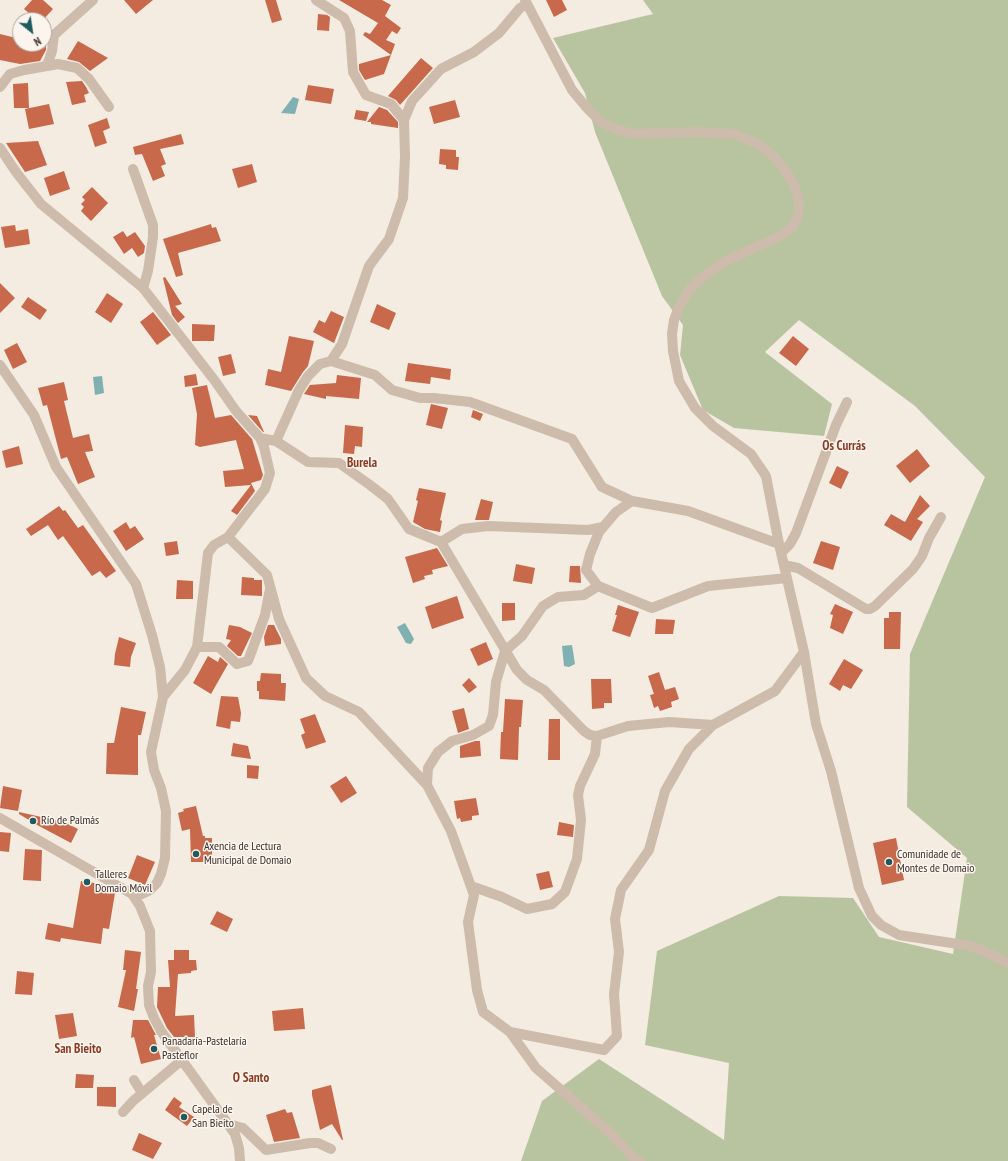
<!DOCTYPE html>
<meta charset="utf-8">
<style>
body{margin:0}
#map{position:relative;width:1008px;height:1161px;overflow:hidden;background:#f4ebe1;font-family:"PT Sans Narrow",sans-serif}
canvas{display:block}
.north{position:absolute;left:12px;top:12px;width:40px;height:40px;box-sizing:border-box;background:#fbf5ee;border:1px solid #aea6a0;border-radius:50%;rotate:150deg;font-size:11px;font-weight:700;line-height:16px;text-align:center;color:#3b302b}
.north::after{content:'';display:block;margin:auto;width:14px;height:18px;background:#1f5a5e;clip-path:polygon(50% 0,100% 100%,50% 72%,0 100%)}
</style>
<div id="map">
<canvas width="1008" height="1161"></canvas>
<div class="north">N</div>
</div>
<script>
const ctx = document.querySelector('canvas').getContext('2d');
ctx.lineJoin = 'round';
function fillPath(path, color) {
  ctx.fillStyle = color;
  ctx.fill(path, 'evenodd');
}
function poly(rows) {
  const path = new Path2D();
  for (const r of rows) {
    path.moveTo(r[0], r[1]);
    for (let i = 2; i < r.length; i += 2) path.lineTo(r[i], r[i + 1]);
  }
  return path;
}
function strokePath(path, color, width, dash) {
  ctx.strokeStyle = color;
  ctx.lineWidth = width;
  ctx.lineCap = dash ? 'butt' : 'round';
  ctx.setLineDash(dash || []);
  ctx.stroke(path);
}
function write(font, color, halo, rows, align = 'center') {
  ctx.font = font + ' "PT Sans Narrow",sans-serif';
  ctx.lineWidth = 3;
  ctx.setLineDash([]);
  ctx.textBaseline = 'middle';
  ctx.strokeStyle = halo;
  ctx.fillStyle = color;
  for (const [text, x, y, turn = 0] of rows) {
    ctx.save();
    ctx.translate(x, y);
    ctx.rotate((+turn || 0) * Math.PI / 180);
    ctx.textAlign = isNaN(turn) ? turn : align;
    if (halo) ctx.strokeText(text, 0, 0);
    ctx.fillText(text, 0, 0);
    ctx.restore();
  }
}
fillPath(poly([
 [643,0,1008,0,1008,1161,521,1161,542,1101,599,1059,724,1140,729,1063,645,1045,657,951,779,896,853,898,879,937,953,954,967,858,907,807,910,654,985,477,915,406,799,320,765,352,832,404,824,436,734,428,703,410,680,355,683,325,662,296,595,132,585,93,553,38,653,14]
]), '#b8c4a0');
fillPath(poly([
 [293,97,299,99,295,114,281,113],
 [102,376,104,393,95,395,93,377],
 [405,623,414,639,411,644,406,643,397,627],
 [572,645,575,664,569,667,564,666,562,646]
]), '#7fb0b2');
fillPath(poly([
 [32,0,43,0,53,9,43,20,37,20,24,9],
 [124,0,153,0,136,14],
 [265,0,276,0,282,20,272,23],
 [339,0,382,0,391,5,385,16,401,28,397,34,392,31,386,40,395,44,384,74,365,80,359,70,359,64,391,55,363,35,365,32,370,34,378,23],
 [546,0,562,0,567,10,554,17],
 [318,14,327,15,330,17,329,31,317,30],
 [0,34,20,39,20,44,46,44,46,50,40,61,20,64,0,60],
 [78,41,108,58,90,71,79,62,67,59],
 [421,58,433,68,400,105,396,100,388,96],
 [82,81,86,87,89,93,84,95,86,102,72,105,66,82],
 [28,83,29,108,14,108,13,84],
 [308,85,334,89,331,104,305,100],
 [455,100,460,117,434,124,429,107],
 [49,104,54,124,29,129,25,109],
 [379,107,387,110,398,122,398,128,371,124,371,122,367,122],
 [356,110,369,112,366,121,354,119],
 [107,118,110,128,103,131,107,143,95,147,88,125],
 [181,134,184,144,160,149,166,164,161,166,165,176,153,181,142,154,135,155,133,147],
 [38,141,47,165,25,172,6,143],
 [440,149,456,150,456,157,459,157,458,170,446,169,446,165,439,164],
 [252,164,257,182,238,188,232,169],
 [64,171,70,189,50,196,44,178],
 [92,187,108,203,91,221,81,211,84,207,81,204,85,200,82,197],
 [211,224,212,228,216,227,221,241,178,253,183,275,176,277,163,239],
 [15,225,16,231,28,229,30,244,5,248,1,227],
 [123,231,127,237,135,232,145,246,144,253,138,257,132,248,124,254,113,237],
 [165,277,182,304,175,306,185,317,178,323,172,315,163,278],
 [0,283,15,298,0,313],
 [107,293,123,304,111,323,95,312],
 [28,297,47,310,40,320,21,307],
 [377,304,396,313,389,330,370,322],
 [331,311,344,317,334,343,313,332,319,320,325,323],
 [153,312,171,335,157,345,140,322],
 [192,324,215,325,214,341,192,341],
 [289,336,314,341,308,366,303,372,291,391,265,385,268,369,281,372],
 [793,336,809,349,796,366,779,353],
 [17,343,27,362,13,369,4,350],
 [231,354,236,373,223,376,218,357],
 [408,363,451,369,450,380,431,377,430,384,405,381],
 [196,374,198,385,185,387,184,376],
 [337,375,361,378,359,399,326,396,326,399,304,394,310,385,336,383],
 [64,382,68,400,64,401,73,438,89,434,93,451,85,452,95,477,78,484,67,457,61,459,47,405,43,406,38,388],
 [207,385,215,418,231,415,252,439,263,475,261,480,251,483,255,491,237,515,231,511,251,485,225,487,223,471,244,469,236,440,200,447,195,445,197,414,192,388],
 [431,404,448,408,442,429,426,425],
 [473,410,483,414,480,421,471,417],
 [248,415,257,416,264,432,263,432],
 [345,425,363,427,362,447,355,446,354,454,343,453],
 [19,446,23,464,6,468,2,451],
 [917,449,930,466,910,483,896,466],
 [837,466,849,472,841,489,829,483],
 [419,488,446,493,440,520,442,521,440,532,425,529,413,522,418,501,416,500],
 [920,495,930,506,917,519,923,522,911,541,884,525,891,514,905,522],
 [481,499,493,502,489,520,475,520],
 [59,506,63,511,65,510,78,528,83,525,116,571,106,578,100,571,92,576,63,536,58,540,48,525,31,536,26,529],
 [126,522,130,529,135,526,144,539,126,551,113,531],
 [177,541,179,554,166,556,164,543],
 [821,541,840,547,833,570,813,563],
 [437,548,448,566,432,570,433,574,424,576,425,579,413,583,405,557],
 [516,564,535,568,532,584,513,581],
 [570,566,580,566,581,583,569,582],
 [242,577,254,578,254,580,262,580,262,596,241,595],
 [177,580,193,581,193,599,176,599],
 [457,596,464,618,432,629,425,607],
 [502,603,515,603,515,620,502,621],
 [835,604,853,612,843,634,830,628,833,615,830,614],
 [618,605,639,612,630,637,612,631,617,615,615,615],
 [889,612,901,612,900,649,884,649,884,618,889,618],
 [656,619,675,620,673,634,655,634],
 [229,625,240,627,252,633,241,656,238,656,227,646,231,640,226,639],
 [268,625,274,625,281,639,281,644,265,646,264,637],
 [119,637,136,643,131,657,130,667,114,665,115,654],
 [486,642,493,659,478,666,470,649],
 [208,656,218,662,220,657,228,664,211,694,193,683],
 [844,659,863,670,851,689,843,685,840,691,829,684],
 [659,672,665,690,675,687,679,699,671,702,672,707,660,711,658,706,654,708,650,695,654,694,648,676],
 [261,673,281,674,281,683,286,683,285,701,259,699,259,691,257,691,257,681,260,681],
 [469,678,477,687,469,693,462,685],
 [591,679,611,679,612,703,604,703,604,708,592,709],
 [221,696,238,697,241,713,240,722,231,721,230,729,216,726],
 [505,699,523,700,521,727,519,727,518,760,500,759,501,732,503,732],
 [121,707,146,712,141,735,138,735,138,775,106,774,107,743,114,743],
 [464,708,469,729,458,733,452,711],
 [315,714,326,742,306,749,301,735,305,733,300,719],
 [549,719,560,719,560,760,548,760],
 [475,741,480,741,481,756,460,758,460,746],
 [233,743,248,746,251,759,231,756],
 [247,765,259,766,258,779,247,778],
 [346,776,357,793,341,803,330,786],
 [3,786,22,790,18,811,0,808],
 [476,798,479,815,472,816,472,820,461,822,460,818,457,819,454,801],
 [196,806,203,836,205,836,205,838,212,838,212,859,205,859,205,862,191,862,190,829,182,831,178,813,184,811,183,809],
 [19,812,64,822,78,829,71,843,39,826,19,814],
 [559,822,574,825,573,837,557,835],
 [0,832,11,833,9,852,0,851],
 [896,838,904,880,882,885,873,843],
 [25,849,42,850,41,881,23,880],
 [137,855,155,862,145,885,128,878],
 [549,871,553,887,540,890,536,874],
 [81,881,101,884,115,893,109,929,103,928,101,944,61,938,60,942,45,939,48,923,73,928],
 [217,911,233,919,227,932,210,924],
 [125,950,141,952,136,989,138,989,134,1011,118,1007,126,970,123,970],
 [174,950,189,950,189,960,196,960,197,970,191,971,191,973,178,974,175,1016,194,1015,195,1037,174,1037,167,1028,157,1007,158,987,170,987,168,960,174,960],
 [17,971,34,973,32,995,15,994],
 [303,1008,305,1029,274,1031,272,1011],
 [73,1013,77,1036,59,1039,55,1015],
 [133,1020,148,1020,156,1035,154,1035,161,1059,141,1064,134,1037,131,1038],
 [76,1074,94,1075,93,1088,75,1088],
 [331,1085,343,1140,342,1140,332,1124,320,1130,312,1095,312,1090],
 [97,1087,116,1087,116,1107,97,1106],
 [174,1097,182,1103,179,1107,194,1117,187,1126,165,1110],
 [285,1109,287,1113,292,1112,300,1138,274,1142,266,1115],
 [139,1133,162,1143,153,1159,132,1150]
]), '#c8694b');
strokePath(poly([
 [316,0,344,18,350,31,353,72,366,95,391,104,404,120],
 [525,0,572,90,587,108,601,122,619,130,636,134,695,132,735,134,760,145,774,157,785,170,793,183,798,196,799,209,797,219,792,227,782,235,726,261,705,275,690,289,679,307,674,320,672,334,673,351,679,381,695,408,713,426,751,454,766,476,779,544,804,652,816,724,831,771,859,888,872,916,881,925,899,935,971,946,984,951,1008,963],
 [47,66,58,64,77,68,89,79,109,107],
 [0,87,10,74,24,70,47,66,52,51,54,35,93,0],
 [0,148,16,172,41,204,143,288,215,381,236,411,260,438,276,441,308,462,339,463,370,485,388,499,409,529,441,542,517,670,527,680,544,690,584,731,590,735,597,736,628,726,669,722,713,725,775,691,804,652],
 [133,169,153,225,153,237,148,271,143,288],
 [331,361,375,375,392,390,420,398,434,398,470,402,572,439,602,487,632,501],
 [0,365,34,415,56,467,136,584,152,635,160,667,163,697,151,752,154,770,161,788,166,811,165,858,161,874,157,883,150,890,142,894,132,894,0,818],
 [276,441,299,390,308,376,320,364,331,361,342,344,369,266,389,239,403,198,405,157,404,120,412,101,441,69,474,52,499,33,520,8,527,4],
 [228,537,265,489,270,473,264,447,260,438],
 [441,542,462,529,488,526,588,530,603,527],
 [781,553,790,544,796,533,836,425,847,402],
 [784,565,798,568,866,609,870,609,875,606,913,569,922,556,929,538,941,517],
 [598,586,586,570,590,554,599,532,616,512,632,501,688,511,779,544],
 [197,647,219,647,237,664,248,661,265,615,270,589],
 [163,697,185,670,197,647,208,553,214,545,228,537,267,575,279,619,306,678,325,696,359,712,427,785,451,831,474,895,468,922,477,990,483,1012,510,1032,604,1050,617,1036,614,994,619,952,615,919,621,890,649,850,665,791,689,749,713,725],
 [427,785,428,768,438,752,452,741,473,735,489,726,493,715,496,682,505,651,522,636,543,606,558,597,584,595,598,586,652,608,708,586,787,578],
 [471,886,502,897,527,909,552,904,565,892,577,859,581,820,578,795,580,786,595,754,597,736],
 [132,894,140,906,150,931,151,972,148,986,149,1005,154,1018,161,1031,235,1134,239,1148,240,1161],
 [510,1032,536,1068,607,1130,634,1158,640,1161],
 [134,1080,142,1093],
 [123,1112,133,1101,182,1060],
 [228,1124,243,1128,266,1150,310,1143,318,1143,331,1149]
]), '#cdbbac', 10);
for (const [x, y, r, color] of [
 [33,821,4,"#1f5a5e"],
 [196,854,4,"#1f5a5e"],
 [889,862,4,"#1f5a5e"],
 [87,882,4,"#1f5a5e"],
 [154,1049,4,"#1f5a5e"],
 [184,1117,4,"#1f5a5e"]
]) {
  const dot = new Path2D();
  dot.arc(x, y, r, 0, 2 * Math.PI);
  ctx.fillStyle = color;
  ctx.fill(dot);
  strokePath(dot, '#fbf5ee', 1.5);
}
write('12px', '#3b302b', '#fbf5ee', [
 ["Río de Palmás",41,821],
 ["Axencia de Lectura",204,847],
 ["Municipal de Domaio",204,861],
 ["Comunidade de",897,855],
 ["Montes de Domaio",897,869],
 ["Talleres",95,875],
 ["Domaio Móvil",95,889],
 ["Panadaría-Pastelaría",162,1042],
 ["Pasteflor",162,1056],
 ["Capela de",192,1110],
 ["San Bieito",192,1124]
], 'left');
write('bold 13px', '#8c3b22', '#fbf5ee', [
 ["Os Currás",844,446],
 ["Burela",362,463],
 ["San Bieito",78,1049],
 ["O Santo",251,1078]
]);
</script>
